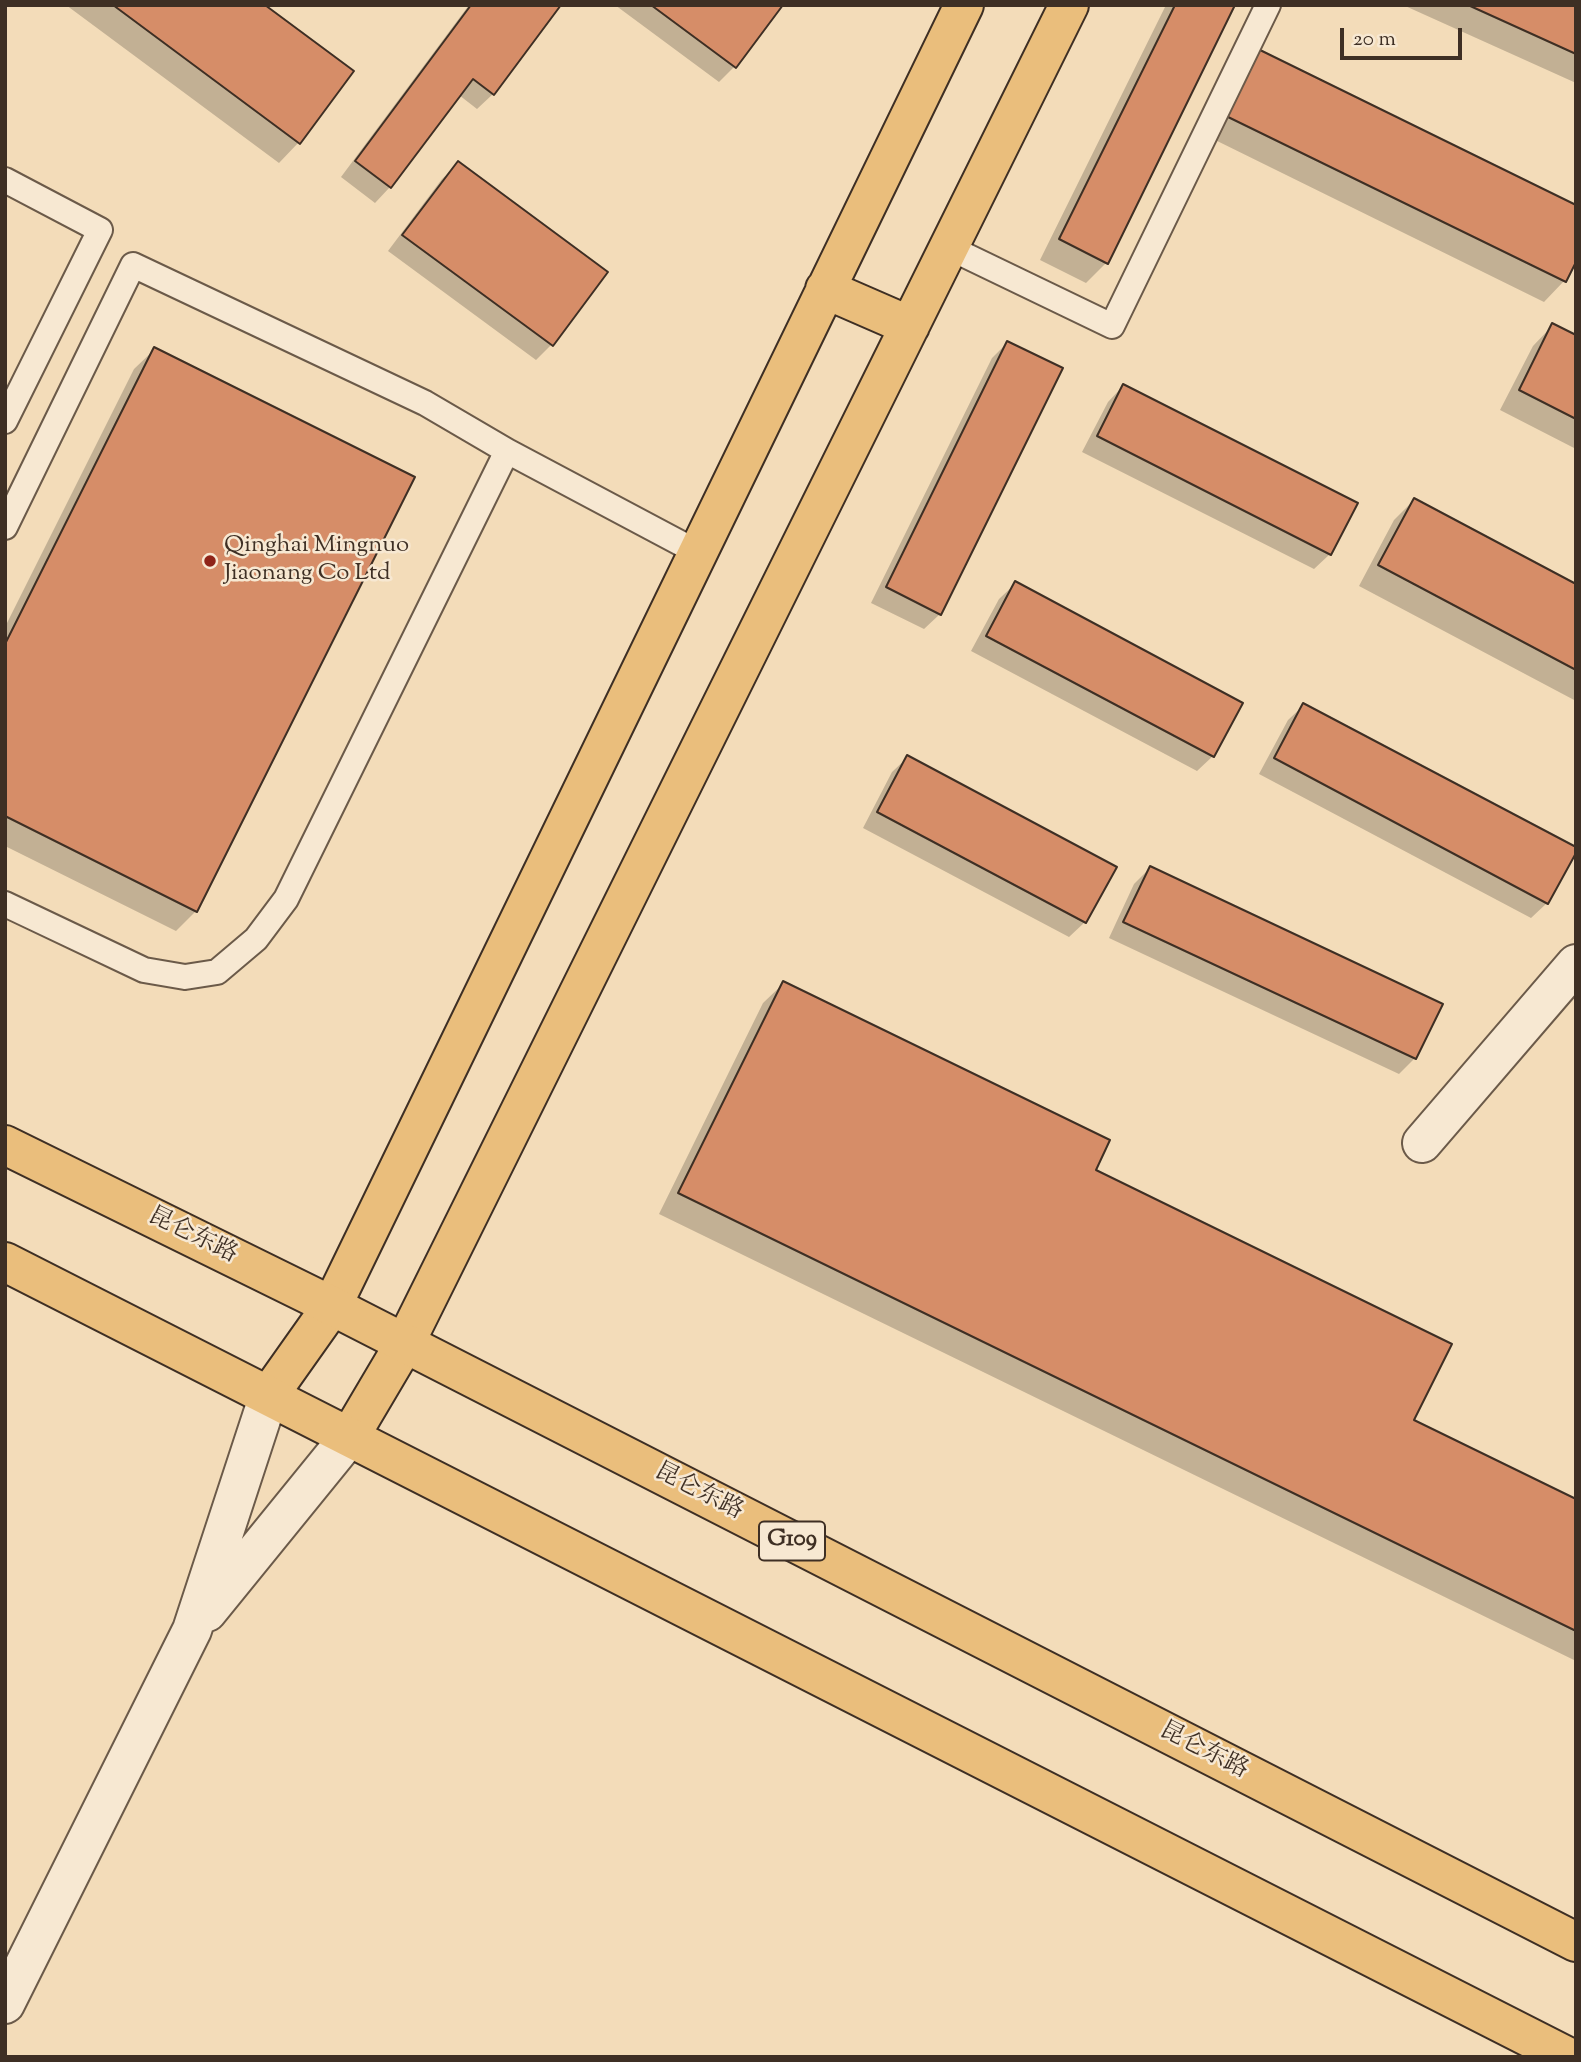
<!DOCTYPE html>
<meta charset="utf-8">
<style>
body{margin:0}
#map{position:relative;width:1581px;height:2062px;overflow:hidden;background:#f3dcb9;font-family:"Sorts Mill Goudy",serif}
canvas{display:block}
.frame{position:absolute;inset:0;border:7px solid #3e2f24;pointer-events:none}
.scale{position:absolute;left:1340px;top:28px;width:122px;height:32px;box-sizing:border-box;border:4px solid #3e2f24;border-top:0;padding-left:9px;font-size:21px;line-height:24px;white-space:nowrap;color:#3e2f24;-webkit-text-stroke:5px #f7e8d2;paint-order:stroke}
</style>
<div id="map">
<canvas width="1581" height="2062"></canvas>
<div class="frame"></div>
<div class="scale">20 m</div>
</div>
<script>
const ctx = document.querySelector('canvas').getContext('2d');
ctx.lineJoin = 'round';
function fillPath(path, color) {
  ctx.fillStyle = color;
  ctx.fill(path, 'evenodd');
}
function poly(rows) {
  const path = new Path2D();
  for (const r of rows) {
    path.moveTo(r[0], r[1]);
    for (let i = 2; i < r.length; i += 2) path.lineTo(r[i], r[i + 1]);
  }
  return path;
}
function strokePath(path, color, width, dash) {
  ctx.strokeStyle = color;
  ctx.lineWidth = width;
  ctx.lineCap = dash ? 'butt' : 'round';
  ctx.setLineDash(dash || []);
  ctx.stroke(path);
}
function write(font, color, halo, rows, align = 'center') {
  ctx.font = font + ' "Sorts Mill Goudy","Noto Serif SC",serif';
  ctx.lineWidth = 5;
  ctx.setLineDash([]);
  ctx.textBaseline = 'middle';
  ctx.strokeStyle = halo;
  ctx.fillStyle = color;
  for (const [text, x, y, turn = 0] of rows) {
    ctx.save();
    ctx.translate(x, y);
    ctx.rotate((+turn || 0) * Math.PI / 180);
    ctx.textAlign = isNaN(turn) ? turn : align;
    if (halo) ctx.strokeText(text, 0, 0);
    ctx.fillText(text, 0, 0);
    ctx.restore();
  }
}
fillPath(poly([
 [66,5,262,5,299,142,279,163],
 [469,5,558,5,493,94,477,109,459,95,390,187,375,203,341,177],
 [615,5,780,5,735,66,719,82],
 [1166,5,1233,5,1107,262,1086,283,1040,260],
 [1403,5,1576,5,1576,83],
 [1259,51,1576,258,1564,281,1544,302,1207,136],
 [458,164,605,273,551,345,536,360,388,251,442,179],
 [1553,325,1576,337,1576,449,1500,410,1533,346],
 [1007,343,940,614,924,629,871,603,992,358],
 [155,349,196,911,176,931,5,846,5,627,134,369],
 [1123,386,1330,554,1314,569,1082,452,1108,402],
 [1414,500,1576,586,1576,701,1359,586,1394,520],
 [1015,584,1213,756,1197,771,971,651,999,599],
 [1304,705,1547,903,1531,918,1259,774,1288,720],
 [908,757,1085,922,1069,937,863,828,892,772],
 [1150,868,1415,1058,1399,1074,1109,938,1134,884],
 [784,983,1094,1170,1412,1421,1576,1501,1576,1661,659,1214,763,1003]
]), '#0003');
const building = poly([
 [113,5,265,5,354,71,300,144,113,5],
 [471,5,561,5,494,95,473,79,391,188,355,161,471,5],
 [651,5,783,5,736,68,651,5],
 [1175,5,1235,5,1108,264,1059,239,1175,5],
 [1468,5,1576,5,1576,54,1468,5],
 [1258,49,1576,205,1576,262,1566,282,1226,116,1258,49],
 [458,161,608,272,553,346,402,235,458,161],
 [1552,323,1576,335,1576,419,1519,390,1552,323],
 [1007,341,1063,368,941,615,886,587,1007,341],
 [154,347,415,477,197,912,5,816,5,644,154,347],
 [1123,384,1358,503,1331,555,1097,436,1123,384],
 [1414,498,1576,584,1576,670,1378,565,1414,498],
 [1015,581,1243,703,1214,757,986,636,1015,581],
 [1303,703,1576,847,1576,853,1548,904,1274,758,1303,703],
 [907,755,1117,867,1086,923,877,812,907,755],
 [1150,866,1443,1004,1416,1059,1123,922,1150,866],
 [783,981,1110,1140,1096,1170,1452,1344,1414,1420,1576,1499,1576,1631,678,1193,783,981]
]);
fillPath(building, '#d68d68');
strokePath(building, '#3e2f24', 2);
const lane = poly([
 [5,180,100,230,5,421],
 [948,247,1112,326,1268,5],
 [5,527,133,265,425,403,507,451],
 [5,904,144,970,185,977,217,972,256,939,286,899,507,451,697,552]
]);
const street = poly([
 [1422,1143,1576,964],
 [207,1612,350,1436],
 [5,2004,192,1630,269,1395]
]);
const primary = poly([
 [825,289,910,326],
 [269,1395,332,1306,964,5],
 [350,1436,405,1343,1069,5]
]);
const highway = poly([
 [5,1145,332,1306,1576,1942],
 [5,1262,1568,2057]
]);
strokePath(lane, '#6b5a49', 28);
strokePath(street, '#6b5a49', 42);
strokePath(primary, '#3e2f24', 42);
strokePath(highway, '#3e2f24', 42);
strokePath(lane, '#f7e8d2', 24);
strokePath(street, '#f7e8d2', 38);
strokePath(primary, '#eabe7c', 38);
strokePath(highway, '#eabe7c', 38);
for (const [x, y, r, color] of [
 [210,561,7,"#8f2418"]
]) {
  const dot = new Path2D();
  dot.arc(x, y, r, 0, 2 * Math.PI);
  ctx.fillStyle = color;
  ctx.fill(dot);
  strokePath(dot, '#f7e8d2', 2.5);
}
for (const [x, y, w] of [
 [792,1541,66]
]) {
  const box = new Path2D();
  box.roundRect(x - w / 2, y - 19.5, w, 39, 5);
  ctx.fillStyle = '#f7e8d2';
  ctx.fill(box);
  strokePath(box, '#3e2f24', 2);
}
write('bold 23px', '#3e2f24', null, [
 ["G109",792,1541]
]);
write('24px', '#3e2f24', '#f7e8d2', [
 ["Qinghai Mingnuo",224,547],
 ["Jiaonang Co Ltd",224,575]
], 'left');
write('24px', '#3e2f24', '#f7e8d2', [
 ["昆仑东路",192,1237,26],
 ["昆仑东路",698,1493,27],
 ["昆仑东路",1203,1752,27]
]);
</script>
